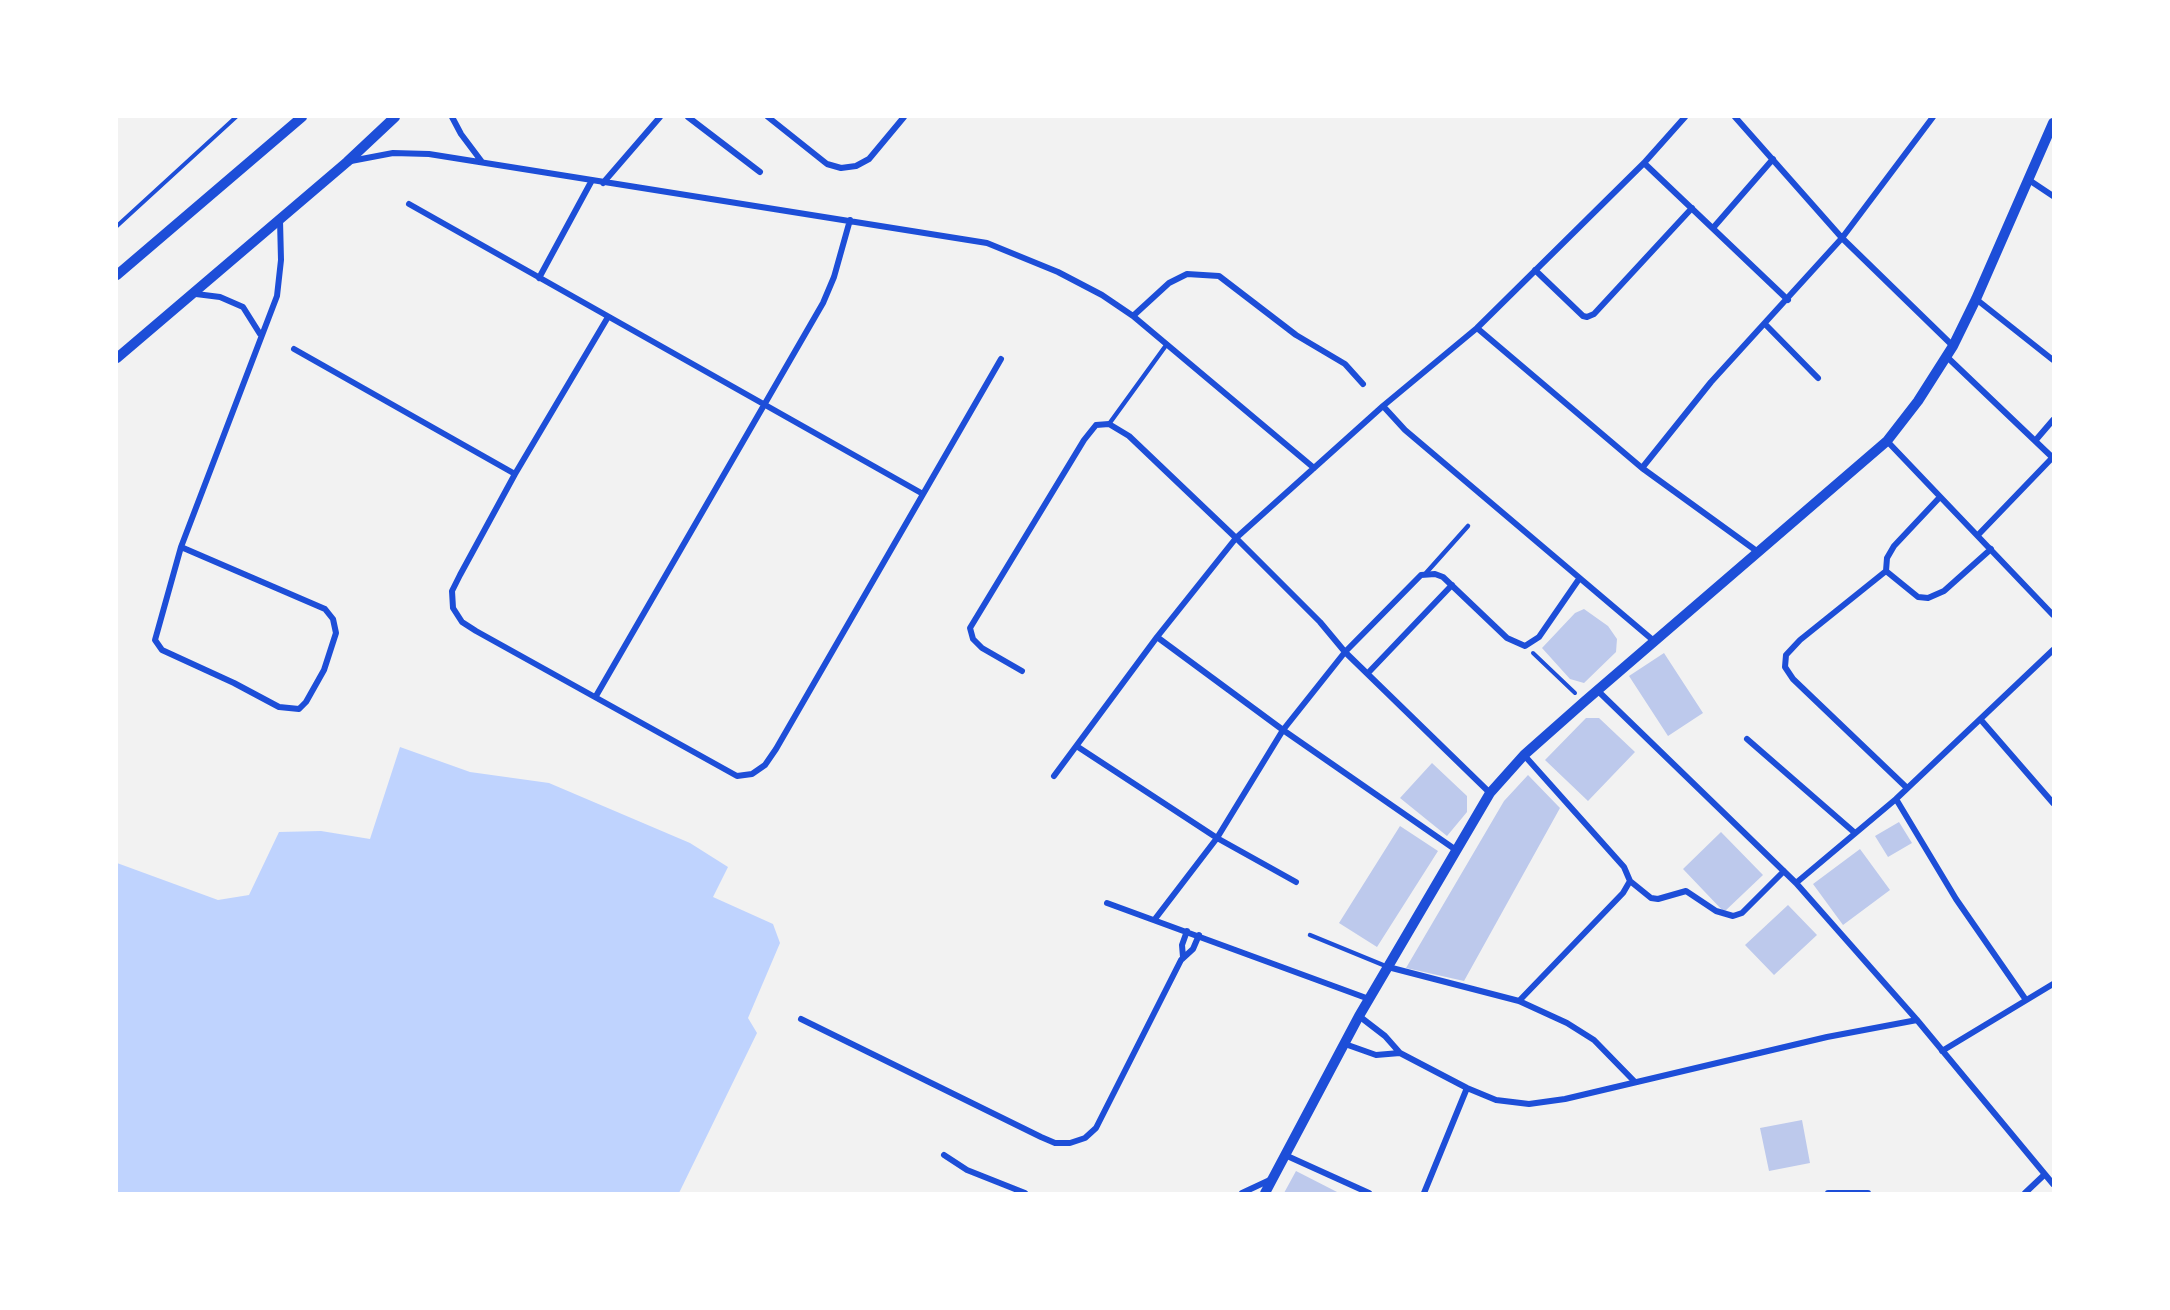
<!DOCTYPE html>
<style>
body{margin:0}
#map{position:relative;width:2170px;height:1310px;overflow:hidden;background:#f2f2f2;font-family:"Noto Serif",serif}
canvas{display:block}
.frame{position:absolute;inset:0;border:118px solid #fff;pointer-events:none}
</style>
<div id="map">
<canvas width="2170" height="1310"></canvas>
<div class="frame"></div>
</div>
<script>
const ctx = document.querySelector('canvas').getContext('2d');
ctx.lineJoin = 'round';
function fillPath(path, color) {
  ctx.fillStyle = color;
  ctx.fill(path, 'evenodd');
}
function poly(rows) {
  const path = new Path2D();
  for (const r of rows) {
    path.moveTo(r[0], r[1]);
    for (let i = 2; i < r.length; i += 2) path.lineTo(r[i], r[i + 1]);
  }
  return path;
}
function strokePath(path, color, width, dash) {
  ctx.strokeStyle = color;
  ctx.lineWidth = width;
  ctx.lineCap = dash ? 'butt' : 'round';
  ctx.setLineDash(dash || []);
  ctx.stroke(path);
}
fillPath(poly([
 [400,747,470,772,549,783,690,843,728,867,713,897,773,924,780,943,748,1018,757,1033,679,1193,117,1193,117,863,218,900,249,895,279,832,321,831,370,839]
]), '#bfd3fe');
fillPath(poly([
 [1584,609,1608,626,1617,639,1616,652,1584,683,1570,679,1542,648,1575,613],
 [1664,653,1703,713,1668,736,1629,676],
 [1586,718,1599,718,1635,752,1588,801,1545,760],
 [1432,763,1467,796,1467,812,1447,836,1400,798],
 [1528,775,1560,808,1464,981,1406,968,1504,801],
 [1899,822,1912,843,1888,857,1875,836],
 [1400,826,1438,851,1377,947,1339,923],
 [1721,832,1763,875,1724,912,1683,869],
 [1860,849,1890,890,1843,925,1813,884],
 [1788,905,1817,935,1774,975,1745,945],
 [1802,1120,1810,1163,1769,1171,1760,1128],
 [1296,1171,1339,1193,1284,1193]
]), '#bdc9ec');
strokePath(poly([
 [117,226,236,117],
 [1533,653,1575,693]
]), '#1d4ed8', 4);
strokePath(poly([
 [1109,424,1167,344],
 [1426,573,1468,526],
 [1310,935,1388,967]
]), '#1d4ed8', 4.5);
strokePath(poly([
 [452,117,461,134,482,162],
 [688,117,760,172],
 [768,117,827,164,841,168,856,166,869,159,904,117],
 [1735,117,1842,238,1953,346],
 [351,161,393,153,429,154,987,243,1058,272,1102,295,1133,316,1314,468],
 [1644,163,1788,300],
 [2029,180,2053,196],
 [603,183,660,117],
 [409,204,923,494],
 [1713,228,1773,159],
 [1535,270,1583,316,1587,317,1594,314,1692,208],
 [539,278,591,182],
 [196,294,220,297,243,307,260,334],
 [1976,299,2053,360],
 [1133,316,1169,283,1187,274,1219,276,1296,335,1345,364,1363,384],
 [608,317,515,474,460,575,452,591,453,608,462,622,476,631,737,776,752,774,765,765,776,749,1001,359],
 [1765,324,1818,378],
 [1477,328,1642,468,1758,552],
 [294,349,515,474],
 [1946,356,2053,458],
 [1383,406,1405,430,1654,641],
 [1887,441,2053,615],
 [2035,441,2053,420],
 [1642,468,1711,382,1842,238,1933,117],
 [1978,535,2053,457],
 [181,547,325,609,333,619,336,633,324,670,306,702,299,709,279,707,234,683,162,650,155,640,181,547,277,296,281,260,280,220],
 [1886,571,1800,640,1786,655,1785,667,1793,679,1907,788],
 [1886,571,1918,597,1928,598,1944,591,1991,549],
 [1886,571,1887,558,1894,546,1940,497],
 [1157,637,1283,730,1456,850],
 [1022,671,982,648,973,639,970,628,1084,440,1096,425,1109,424,1129,436,1236,538,1320,622,1345,652,1490,793],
 [1368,673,1452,585],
 [1597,690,1796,883,1917,1020,2053,1184],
 [596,696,823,303,834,277,850,220],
 [1981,720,2053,803],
 [1747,739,1855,833],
 [1078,747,1217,838,1296,882],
 [1054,776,1157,637,1236,538,1383,406,1477,328,1644,163,1685,117],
 [1896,799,1956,899,2026,1000],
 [1630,881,1651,898,1658,899,1686,891,1716,911,1733,916,1742,913,1784,871],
 [1796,883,1896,799,2053,650],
 [1107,903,1369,999],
 [1155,919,1217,838,1283,730,1345,652,1421,575,1435,574,1443,577,1507,638,1525,646,1539,637,1579,579],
 [1183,957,1182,945,1187,931],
 [1388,967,1519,1001,1567,1023,1594,1040,1634,1081],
 [1519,1001,1623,893,1630,881,1624,867,1524,755],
 [1359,1016,1385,1036,1400,1053,1467,1088,1496,1100,1529,1104,1565,1099,1827,1037,1917,1020],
 [801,1019,1041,1137,1055,1143,1070,1143,1085,1138,1096,1128,1181,960,1193,949,1199,935],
 [1345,1044,1376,1055,1400,1053],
 [1942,1051,2053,984],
 [944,1155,967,1170,1025,1193],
 [1285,1155,1369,1193],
 [1242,1193,1272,1179],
 [1424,1193,1467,1088],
 [1828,1193,1868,1193],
 [2025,1193,2044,1175]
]), '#1d4ed8', 6);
strokePath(poly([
 [117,275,302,117],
 [117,358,347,162,395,117],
 [1265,1193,1359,1016,1490,793,1524,755,1585,701,1887,441,1918,401,1953,346,1976,299,2053,123]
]), '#1d4ed8', 10);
</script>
